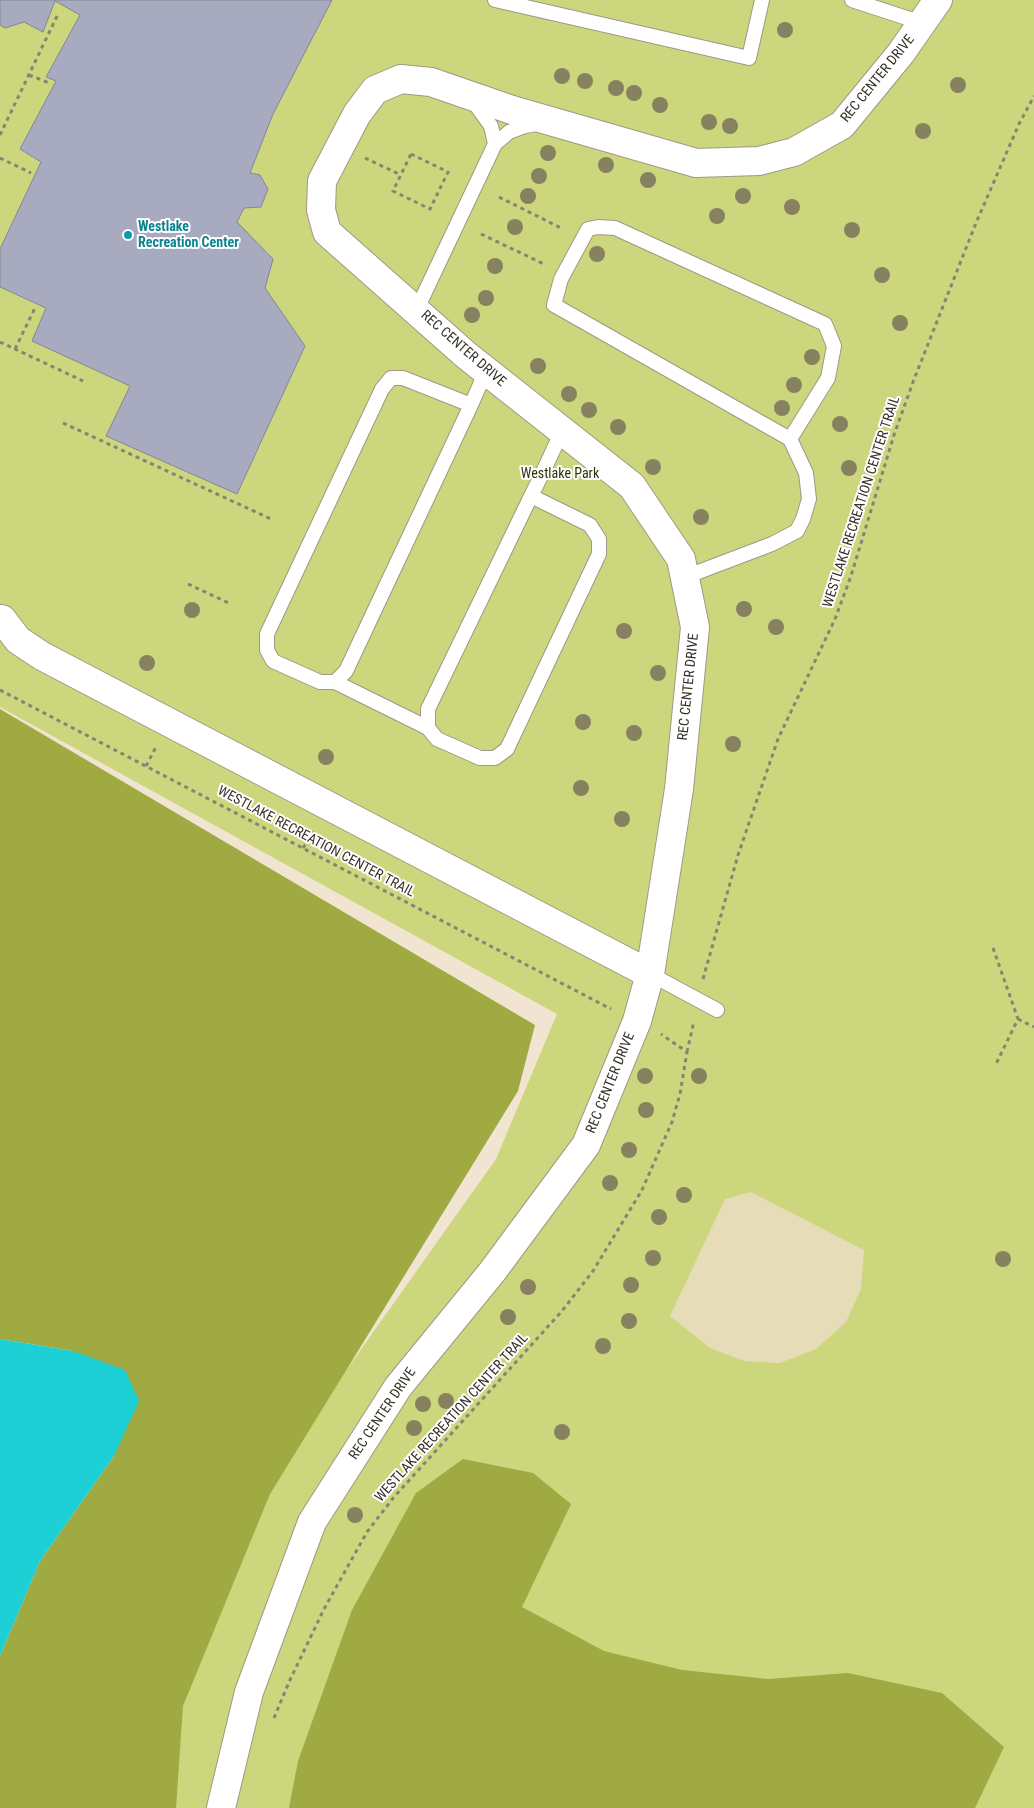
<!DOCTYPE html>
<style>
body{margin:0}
canvas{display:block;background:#f1e4d0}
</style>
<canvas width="1034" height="1808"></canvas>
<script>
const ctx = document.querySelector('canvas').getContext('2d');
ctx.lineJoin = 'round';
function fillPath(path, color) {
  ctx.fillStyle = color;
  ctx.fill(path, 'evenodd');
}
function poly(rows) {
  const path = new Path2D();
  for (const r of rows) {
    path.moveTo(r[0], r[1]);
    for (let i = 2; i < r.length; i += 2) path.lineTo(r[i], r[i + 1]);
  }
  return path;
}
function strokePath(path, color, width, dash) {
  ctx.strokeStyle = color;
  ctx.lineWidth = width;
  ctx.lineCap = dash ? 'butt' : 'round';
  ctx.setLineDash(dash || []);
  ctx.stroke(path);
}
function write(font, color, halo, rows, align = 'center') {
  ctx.font = font + ' "Roboto Condensed",sans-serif';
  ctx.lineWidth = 4;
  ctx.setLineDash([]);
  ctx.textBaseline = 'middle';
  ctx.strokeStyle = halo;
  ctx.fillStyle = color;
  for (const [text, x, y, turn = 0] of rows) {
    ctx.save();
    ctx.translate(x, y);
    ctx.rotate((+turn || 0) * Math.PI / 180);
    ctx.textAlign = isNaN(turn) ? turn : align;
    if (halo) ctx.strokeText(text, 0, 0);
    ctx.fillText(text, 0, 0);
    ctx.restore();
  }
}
fillPath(poly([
 [0,0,1034,0,1034,1808,140,1808,201,1575,496,1159,557,1014,0,707]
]), '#cbd67d');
fillPath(poly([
 [0,709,535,1025,518,1091,270,1494,183,1706,176,1808,0,1808,0,1656,40,1561,114,1456,73,1351,0,1339],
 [463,1459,533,1473,571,1504,522,1607,604,1651,682,1670,768,1679,848,1673,942,1693,1004,1747,975,1808,289,1808,298,1761,352,1610,416,1493]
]), '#a0aa42');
fillPath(poly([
 [751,1192,864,1250,861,1289,846,1322,816,1349,780,1363,744,1361,710,1348,670,1316,725,1199]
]), '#e6ddb8');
fillPath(poly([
 [0,1339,73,1351,125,1370,139,1401,114,1456,40,1561,0,1656]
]), '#1dd0d6');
const building = poly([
 [0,0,332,0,273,114,250,173,260,175,268,189,261,207,244,208,237,222,273,259,265,288,305,346,237,494,106,436,130,386,32,341,46,308,0,287,0,249,41,162,20,149,56,81,46,77,80,15,55,1,43,32,24,22,5,28,0,25,0,0]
]);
fillPath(building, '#a8aabf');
strokePath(building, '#84859a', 1);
const service = poly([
 [495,0,749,58,762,0],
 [852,0,922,23],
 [473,101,491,126,495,144],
 [417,309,495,144,509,132,525,126,541,123],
 [471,405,403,378,391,378,382,389,267,634,267,650,273,661,320,682,335,682,346,671,471,405,486,371],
 [531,496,590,525,599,539,599,554,507,749,495,758,480,758,437,739,428,728,428,709,531,496,543,472,562,431],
 [685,577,772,544,797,531,803,519,809,499,806,473,790,439,554,305,561,279,588,229,598,227,615,228,825,324,834,346,828,378,790,439],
 [335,682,428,728],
 [650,974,717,1010]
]);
const minor = poly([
 [2,619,18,640,42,656,650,974],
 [221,1808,249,1692,312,1522,398,1387,492,1272,586,1145,637,1021,650,974,679,789,695,627,681,559,632,486,466,355,327,232,321,210,322,181,357,114,375,90,401,79,431,82,512,110,696,163,759,161,794,152,842,125,901,53,938,0]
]);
strokePath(service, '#a39785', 16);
strokePath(minor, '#a39785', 30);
strokePath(poly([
 [29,75,49,83],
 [0,135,58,14],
 [411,154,448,172,430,209,393,191,411,154],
 [0,158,31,173],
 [365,158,401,175],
 [499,197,563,229],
 [481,234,546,265],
 [0,342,83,381],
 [15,349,35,308],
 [63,423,271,519],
 [188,584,231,604],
 [0,690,611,1009],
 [146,766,156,747],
 [303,848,315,830],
 [993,948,1018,1019,995,1066],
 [703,979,738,855,778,739,835,619,851,576,894,435,913,382,976,223,1019,124,1034,96],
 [1018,1019,1034,1027],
 [687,1052,694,1021],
 [274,1718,289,1682,324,1609,367,1532,394,1497,562,1311,593,1271,642,1190,672,1122,680,1094,687,1052,661,1034]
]), '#8a8274', 3, [4, 4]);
strokePath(service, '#fff', 14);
strokePath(minor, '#fff', 28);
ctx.fillStyle = '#868260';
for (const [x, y] of [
 [785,30],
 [562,76],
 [585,81],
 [958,85],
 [616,88],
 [634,93],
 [660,105],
 [709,122],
 [730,126],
 [923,131],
 [548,153],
 [606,165],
 [539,176],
 [648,180],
 [528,196],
 [743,196],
 [792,207],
 [717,216],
 [515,227],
 [852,230],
 [597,254],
 [495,266],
 [882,275],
 [486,298],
 [472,315],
 [900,323],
 [812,357],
 [538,366],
 [794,385],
 [569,394],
 [782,408],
 [589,410],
 [840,424],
 [618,427],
 [653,467],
 [849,468],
 [701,517],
 [744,609],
 [192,610],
 [776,627],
 [624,631],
 [147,663],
 [658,673],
 [583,722],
 [634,733],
 [733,744],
 [326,757],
 [581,788],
 [622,819],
 [645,1076],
 [699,1076],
 [646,1110],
 [629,1150],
 [610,1183],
 [684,1195],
 [659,1217],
 [653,1258],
 [1003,1259],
 [631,1285],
 [528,1287],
 [508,1317],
 [629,1321],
 [603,1346],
 [446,1401],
 [423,1404],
 [414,1428],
 [562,1432],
 [355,1515]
]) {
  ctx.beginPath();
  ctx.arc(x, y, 8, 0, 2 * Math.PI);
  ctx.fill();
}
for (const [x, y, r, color] of [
 [128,235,5,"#0f9aa8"]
]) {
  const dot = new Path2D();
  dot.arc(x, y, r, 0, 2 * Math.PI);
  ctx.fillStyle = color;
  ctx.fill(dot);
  strokePath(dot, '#fff', 2);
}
write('14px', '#363129', '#fff', [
 ["REC CENTER DRIVE",878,79,-51],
 ["REC CENTER DRIVE",463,349,41],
 ["WESTLAKE RECREATION CENTER TRAIL",862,502,-72],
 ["REC CENTER DRIVE",689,687,-84],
 ["WESTLAKE RECREATION CENTER TRAIL",316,842,28],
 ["REC CENTER DRIVE",611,1083,-68],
 ["REC CENTER DRIVE",383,1414,-56],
 ["WESTLAKE RECREATION CENTER TRAIL",452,1418,-48]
]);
write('bold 14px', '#0d838f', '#fff', [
 ["Westlake",138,227],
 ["Recreation Center",138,243]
], 'left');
write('14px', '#2e3205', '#fff', [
 ["Westlake Park",560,474]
]);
</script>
